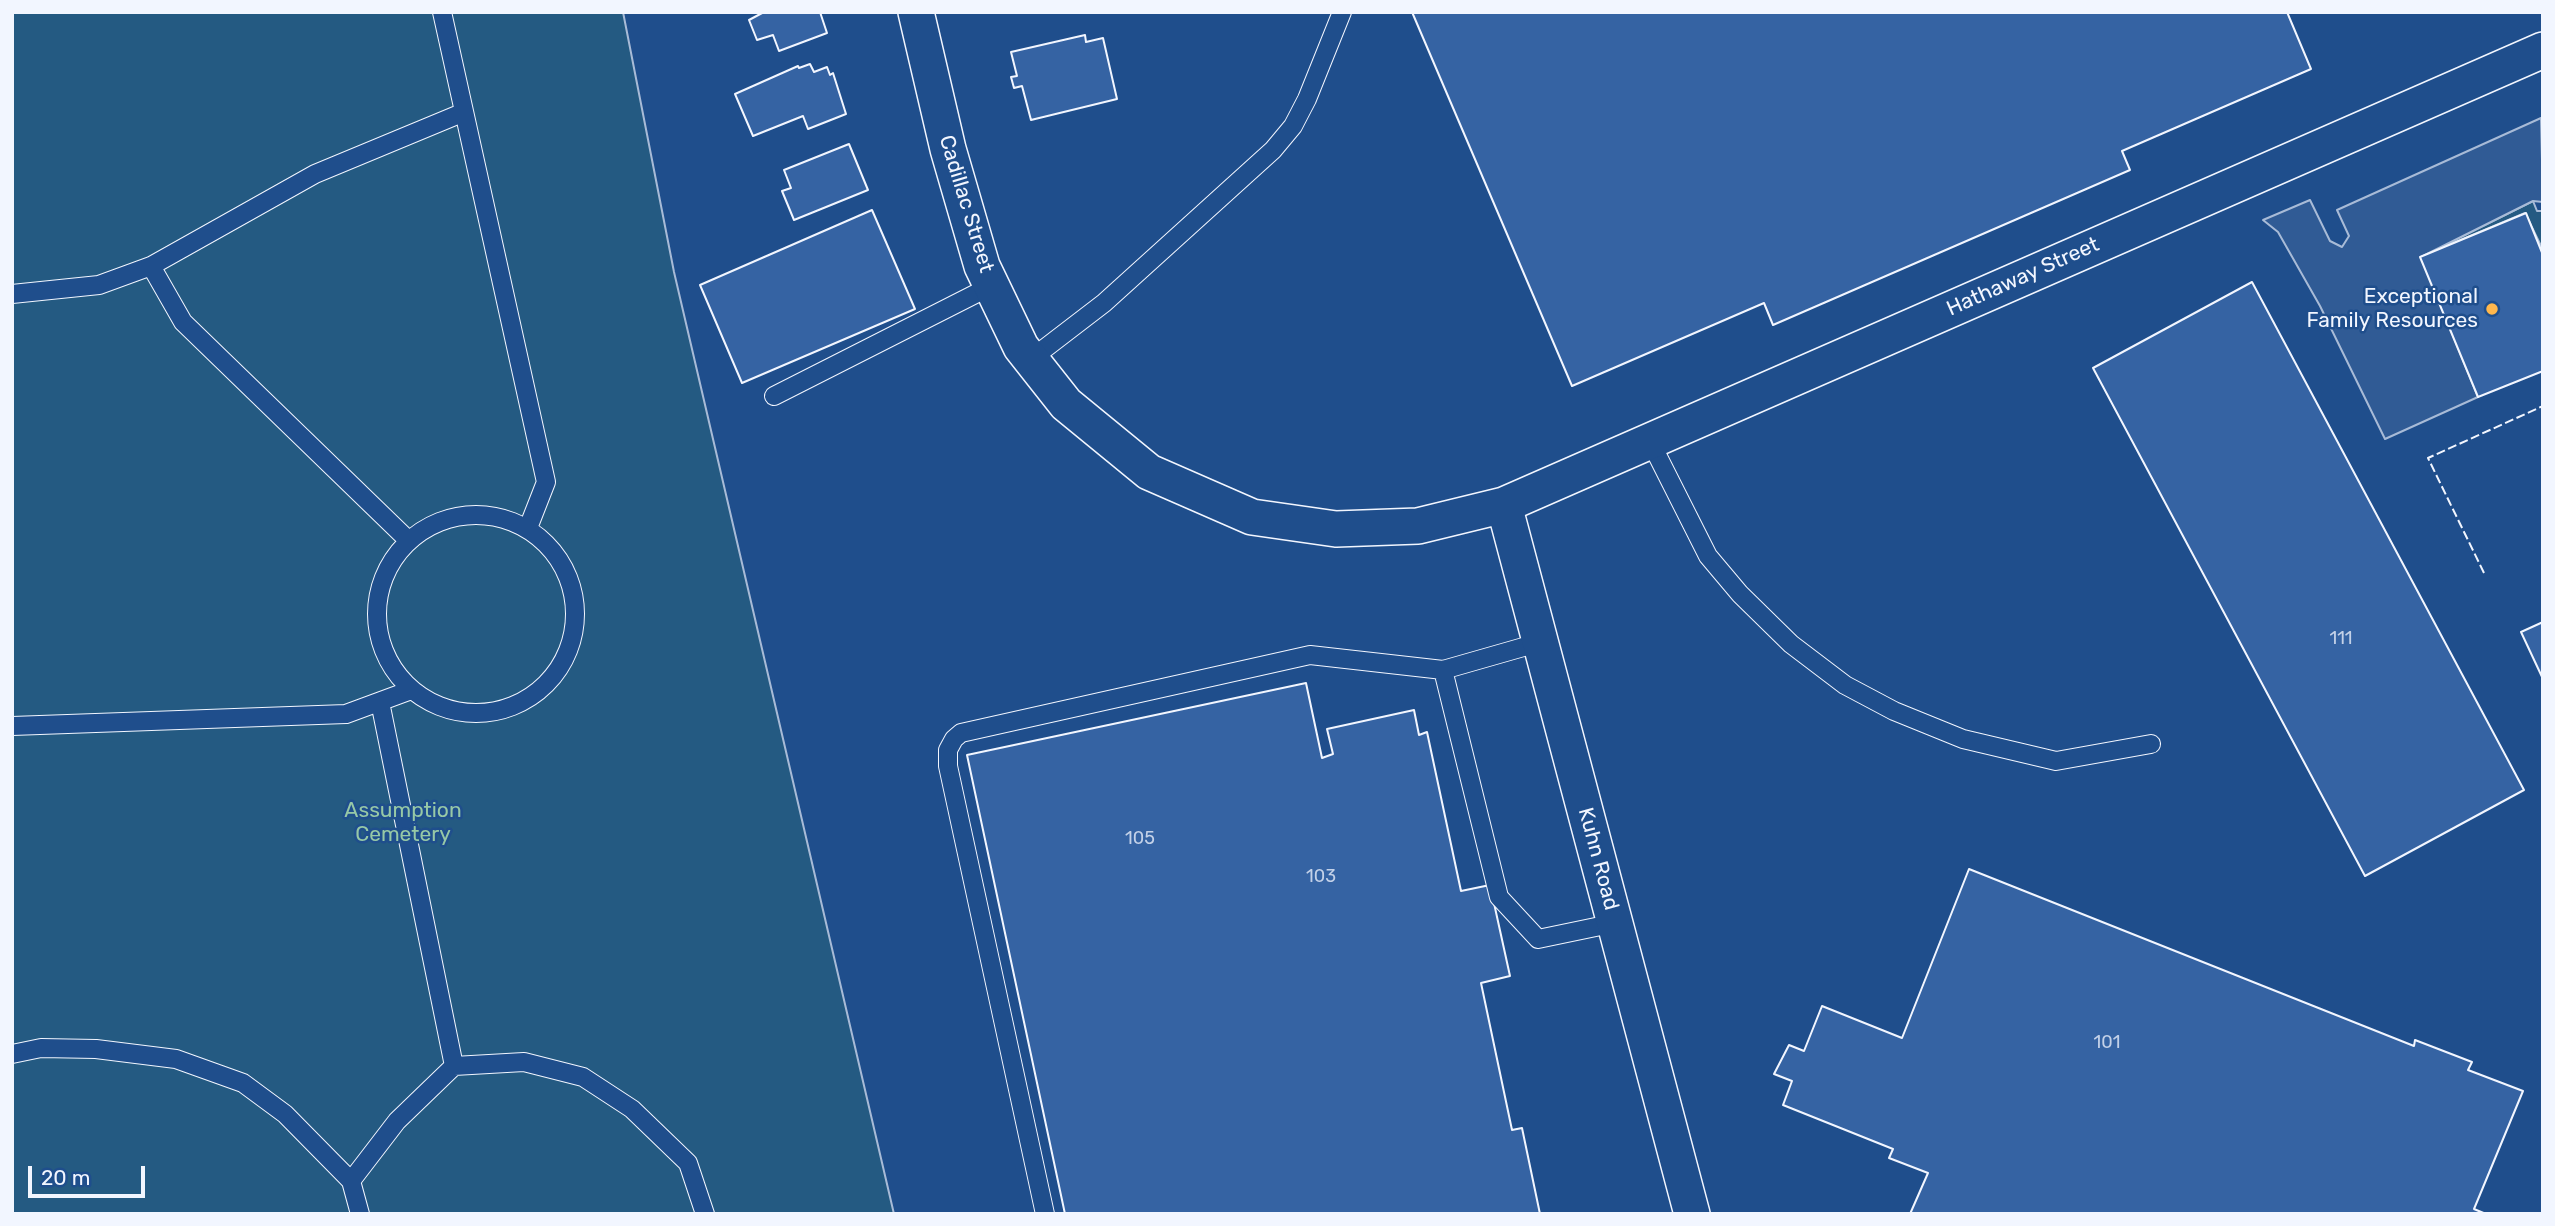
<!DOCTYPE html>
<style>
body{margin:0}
#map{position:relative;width:2555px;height:1226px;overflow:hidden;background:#1f4e8c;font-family:Rubik,sans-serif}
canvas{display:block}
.frame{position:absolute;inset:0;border:14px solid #f2f6ff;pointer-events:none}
.scale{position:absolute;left:28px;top:1166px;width:117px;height:32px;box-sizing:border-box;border:4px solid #f2f6ff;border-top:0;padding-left:9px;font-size:21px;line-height:24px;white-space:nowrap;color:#f2f6ff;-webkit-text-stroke:5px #1f4e8c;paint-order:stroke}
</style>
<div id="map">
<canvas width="2555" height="1226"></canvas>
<div class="frame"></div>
<div class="scale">20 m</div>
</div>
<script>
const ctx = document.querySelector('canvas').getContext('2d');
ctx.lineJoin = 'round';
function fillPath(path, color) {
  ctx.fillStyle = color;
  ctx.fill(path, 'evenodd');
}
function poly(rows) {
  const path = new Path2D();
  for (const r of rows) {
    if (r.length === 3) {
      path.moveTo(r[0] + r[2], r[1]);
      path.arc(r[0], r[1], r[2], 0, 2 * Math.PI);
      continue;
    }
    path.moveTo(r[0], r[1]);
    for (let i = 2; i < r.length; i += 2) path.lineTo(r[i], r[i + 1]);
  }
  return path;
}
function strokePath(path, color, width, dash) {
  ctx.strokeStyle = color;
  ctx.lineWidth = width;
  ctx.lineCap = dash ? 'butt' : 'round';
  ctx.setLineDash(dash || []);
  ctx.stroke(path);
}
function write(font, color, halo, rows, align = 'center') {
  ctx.font = font + ' Rubik,sans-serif';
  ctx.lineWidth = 5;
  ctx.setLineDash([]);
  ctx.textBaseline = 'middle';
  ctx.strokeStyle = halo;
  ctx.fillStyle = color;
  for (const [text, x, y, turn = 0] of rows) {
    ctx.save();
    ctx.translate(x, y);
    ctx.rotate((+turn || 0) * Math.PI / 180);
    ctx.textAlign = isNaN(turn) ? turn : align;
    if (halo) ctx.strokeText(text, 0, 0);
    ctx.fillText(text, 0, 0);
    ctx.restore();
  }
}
const green = poly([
 [12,12,623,12,674,272,894,1214,12,1214,12,12],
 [2533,201,2537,211,2543,211,2543,250,2525,213,2420,257,2533,201]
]);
fillPath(green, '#245a82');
strokePath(green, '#a8bbd7', 2);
const parking = poly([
 [2541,118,2543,202,2533,201,2421,257,2478,397,2385,439,2320,306,2278,232,2263,220,2310,200,2330,241,2342,247,2349,236,2337,210,2541,118]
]);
fillPath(parking, '#305b95');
strokePath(parking, '#a8bbd7', 2);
const building = poly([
 [764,12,820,12,827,33,779,51,773,35,757,40,749,20,764,12],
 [1412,12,2287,12,2311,69,2122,151,2130,170,1773,325,1764,303,1572,386,1412,12],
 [1085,35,1086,42,1103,38,1117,99,1031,120,1022,86,1014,88,1011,77,1017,76,1011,52,1085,35],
 [810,64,814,72,827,67,830,75,833,73,846,114,808,129,803,116,753,136,735,94,798,66,799,68,810,64],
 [849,144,868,190,794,220,782,191,791,188,784,170,849,144],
 [872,210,915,309,742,383,700,285,872,210],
 [2526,213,2543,255,2543,371,2478,397,2420,257,2526,213],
 [2252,282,2524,790,2365,876,2093,368,2252,282],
 [2543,622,2543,679,2521,632,2543,622],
 [1306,683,1322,758,1333,754,1327,729,1414,710,1419,735,1427,732,1461,891,1490,885,1510,976,1481,983,1512,1130,1522,1128,1540,1214,1065,1214,967,755,1306,683],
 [1969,869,2414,1046,2415,1040,2472,1062,2468,1070,2523,1091,2474,1209,2486,1214,1910,1214,1928,1173,1889,1158,1893,1149,1783,1105,1792,1081,1774,1074,1789,1045,1804,1051,1822,1006,1902,1038,1969,869]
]);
fillPath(building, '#3563a3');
strokePath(building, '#f2f6ff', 2);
const service = poly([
 [442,12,546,482,528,528],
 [151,266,183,322,408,540],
 [12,294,99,285,151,266,315,174,462,113],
 [1031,359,1104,303,1273,150,1293,126,1307,99,1342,12],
 [774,396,991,286],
 [1650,441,1708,556,1740,594,1791,644,1845,685,1894,711,1963,739,2056,761,2151,744],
 [476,614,99],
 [1541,642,1443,670,1499,897,1538,939,1615,923],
 [12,726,346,714,411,690],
 [12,1054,41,1048,96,1049,176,1059,243,1083,285,1114,351,1181,360,1214],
 [454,1066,524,1062,583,1077,632,1109,688,1163,705,1214],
 [351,1181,397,1121,454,1066,380,702],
 [1045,1214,948,766,948,750,954,739,961,733,1310,655,1443,670]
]);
const minor = poly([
 [916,12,948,149,982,266,1021,347,1066,404,1149,472,1252,517,1336,529,1418,526,1504,505,2543,50],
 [1504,505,1692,1214]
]);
strokePath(service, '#f2f6ff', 20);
strokePath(minor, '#f2f6ff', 38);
strokePath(service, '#1f4e8c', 18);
strokePath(minor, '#1f4e8c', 35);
strokePath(poly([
 [2484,573,2428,458,2543,406]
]), '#f2f6ff', 2, [9, 3.5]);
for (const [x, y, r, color] of [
 [2492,309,7,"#ffb74d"]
]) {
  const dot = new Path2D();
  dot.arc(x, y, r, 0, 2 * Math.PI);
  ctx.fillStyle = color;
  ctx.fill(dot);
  strokePath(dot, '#1f4e8c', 2.5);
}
write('18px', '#c3d1e8', null, [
 ["111",2341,639],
 ["105",1140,839],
 ["103",1321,877],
 ["101",2107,1043]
]);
write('21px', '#f2f6ff', '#1f4e8c', [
 ["Cadillac Street",966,204,73],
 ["Hathaway Street",2023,277,-24],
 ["Kuhn Road",1598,859,75]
]);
write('21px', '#f2f6ff', '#1f4e8c', [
 ["Exceptional",2478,297],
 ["Family Resources",2478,321]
], 'right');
write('21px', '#97c8a6', '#1f4e8c', [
 ["Assumption",403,811],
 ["Cemetery",403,835]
]);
</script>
